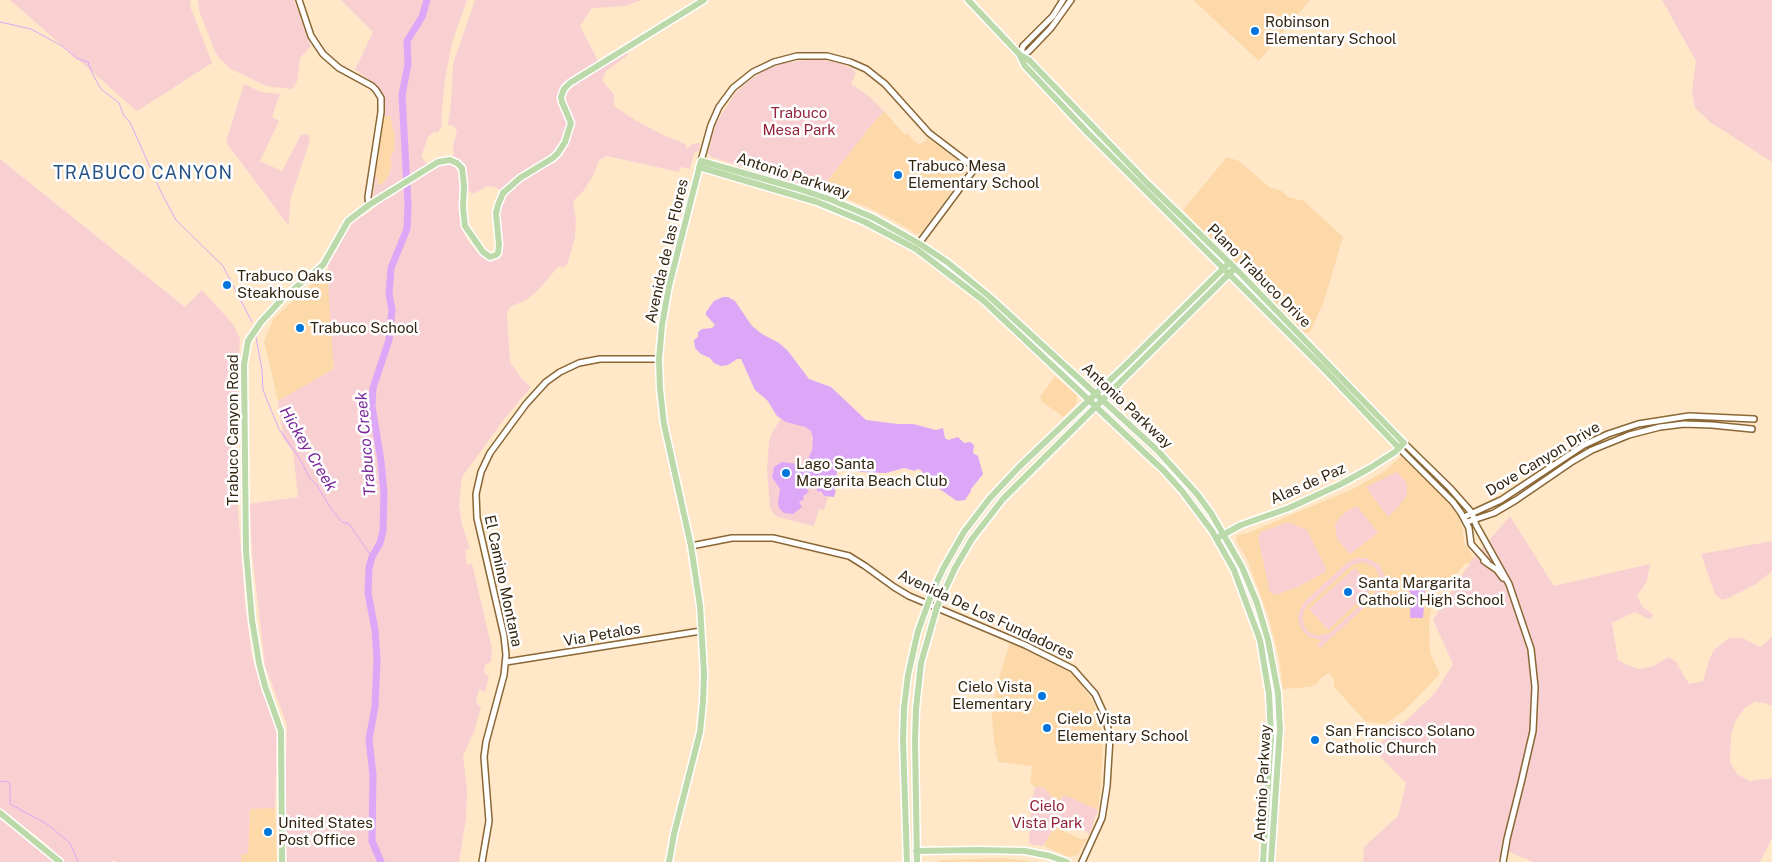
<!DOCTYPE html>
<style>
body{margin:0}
canvas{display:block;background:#ffe7c8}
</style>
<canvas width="1772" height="862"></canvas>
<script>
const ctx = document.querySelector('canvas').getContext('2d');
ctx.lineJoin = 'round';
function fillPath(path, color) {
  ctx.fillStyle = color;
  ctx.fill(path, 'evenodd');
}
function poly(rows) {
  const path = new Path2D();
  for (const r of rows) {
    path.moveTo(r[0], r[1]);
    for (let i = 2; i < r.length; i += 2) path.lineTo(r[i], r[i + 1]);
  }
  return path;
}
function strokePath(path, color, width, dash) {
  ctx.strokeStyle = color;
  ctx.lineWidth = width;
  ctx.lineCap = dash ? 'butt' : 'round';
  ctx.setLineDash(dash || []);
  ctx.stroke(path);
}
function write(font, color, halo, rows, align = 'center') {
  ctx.font = font + ' "Public Sans",sans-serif';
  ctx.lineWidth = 5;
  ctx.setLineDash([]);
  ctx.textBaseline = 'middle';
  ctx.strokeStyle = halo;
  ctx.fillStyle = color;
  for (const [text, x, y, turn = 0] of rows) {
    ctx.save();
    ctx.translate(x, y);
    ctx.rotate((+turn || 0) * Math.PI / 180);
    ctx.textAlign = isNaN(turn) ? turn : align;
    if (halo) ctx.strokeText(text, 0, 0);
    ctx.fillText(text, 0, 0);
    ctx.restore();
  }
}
fillPath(poly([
 [1193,0,1310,0,1259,61],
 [884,111,905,135,907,133,914,141,919,144,924,142,928,138,966,167,966,171,921,233,915,234,912,231,891,219,865,206,821,189,873,123],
 [383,116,390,116,395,136,394,151,391,156,392,163,388,177,383,184,379,185,377,182,378,178,375,177],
 [1227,157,1239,161,1269,187,1282,191,1288,197,1304,201,1343,237,1323,304,1310,332,1305,333,1183,210],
 [322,275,328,279,334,369,278,401,264,341,274,318],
 [1055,376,1077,395,1076,404,1064,417,1042,402,1040,397],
 [1401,456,1405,457,1444,496,1456,512,1463,529,1464,543,1475,559,1473,562,1465,564,1452,579,1444,583,1434,595,1429,624,1430,653,1440,674,1403,712,1385,724,1365,721,1334,687,1334,679,1329,673,1321,678,1316,684,1310,687,1283,689,1279,658,1269,618,1247,559,1236,541,1237,535,1248,533,1353,489,1385,471],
 [1010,643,1023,648,1059,665,1075,676,1086,691,1095,706,1099,719,1103,738,1101,785,1098,810,1067,796,1063,796,1057,802,1044,788,1035,787,1030,782,1032,766,998,762,994,741,992,715,998,681],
 [250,808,275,808,277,862,241,862,241,854,248,853],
 [1062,826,1064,831,1080,839,1087,838,1078,855,1069,857,1044,846,1052,831],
 [1004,858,1038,862,938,862,941,860]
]), '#fdd9aa');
fillPath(poly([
 [10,0,191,0,190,6,212,63,137,111],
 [198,0,294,0,311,46,300,58,297,81,294,87,291,89,266,86,231,69,222,61,215,52,200,13],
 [341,0,467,0,452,43,445,79,441,120,442,127,437,133,434,132,428,137,422,154,422,157,427,165,373,197,375,177,378,178,377,182,379,185,383,184,388,177,392,163,390,158,394,151,395,136,390,116,383,116,384,97,381,91,376,84,355,70,373,32],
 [475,0,642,0,625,6,592,8,580,26,598,61,575,75,575,77,561,91,569,121,568,130,557,152,502,191,495,187,489,186,472,194,467,188,467,176,465,169,452,156,454,153,453,147,457,131,453,126,448,125,451,104,453,64],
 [1662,0,1772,0,1772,162,1710,122,1695,108,1692,91,1696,61],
 [627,52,628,55,606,71,602,80,614,95,614,106,635,120,661,134,685,144,687,149,692,144,700,143,699,150,694,153,690,169,680,167,679,172,607,156,599,160,593,176,584,190,573,201,576,221,575,237,568,262,564,268,559,266,538,290,526,300,510,307,507,313,510,362,522,379,531,387,505,418,462,477,459,505,462,525,470,548,465,550,467,565,472,564,492,648,491,662,486,664,484,669,485,674,489,676,485,692,479,690,476,700,477,704,481,707,475,729,463,756,467,791,466,818,459,862,287,862,285,787,287,725,265,666,253,562,249,504,298,497,293,452,283,438,278,401,334,369,329,301,328,264,353,222,371,211,384,199,439,164,445,163,454,166,459,173,461,186,460,219,463,231,468,241,477,252,487,260,495,260,500,256,502,243,499,211,504,196,516,184,560,156,571,132,574,122,565,101,567,92,571,87],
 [815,59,836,62,852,68,856,73,851,84,870,97,884,111,873,123,821,189,813,188,711,157,708,153,716,124,735,93,748,81,766,70,782,63],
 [244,84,261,92,280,94,272,117,279,121,260,161,282,171,301,135,308,134,310,140,290,200,289,226,226,142],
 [0,159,185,307,202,290,233,324,240,339,237,387,236,480,245,605,252,656,263,694,277,731,275,808,250,809,248,853,241,855,241,862,117,862,113,860,112,862,64,862,48,845,0,808],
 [781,419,805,427,812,432,813,441,811,453,807,461,802,467,809,476,819,492,821,491,824,496,828,497,824,510,819,509,814,526,778,517,774,514,770,508,767,470,769,441,773,431],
 [1397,472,1407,483,1407,495,1398,507,1388,517,1366,487],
 [1357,506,1378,533,1350,554,1337,539,1335,524,1345,512],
 [1510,516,1554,586,1650,564,1647,581,1637,596,1642,606,1653,615,1650,620,1635,612,1612,623,1618,660,1627,665,1639,669,1654,666,1669,657,1676,662,1689,684,1703,681,1709,660,1714,650,1729,638,1743,638,1760,647,1772,637,1772,706,1765,703,1755,702,1745,708,1736,720,1731,734,1730,762,1737,774,1750,781,1772,778,1772,838,1760,862,1533,862,1505,850,1496,862,1363,862,1364,847,1398,816,1406,783,1373,749,1409,718,1435,693,1453,664,1433,620,1472,560],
 [1288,522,1307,530,1327,571,1298,587,1275,595,1270,592,1258,537,1261,532],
 [1772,541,1772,571,1756,584,1729,598,1722,600,1715,594,1701,554],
 [1356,558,1367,558,1379,565,1384,574,1383,588,1377,596,1320,648,1317,645,1322,640,1309,637,1300,627,1298,617,1300,610,1305,601,1347,563],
 [1363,562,1373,566,1378,572,1380,583,1376,591,1330,633,1319,636,1309,632,1305,627,1303,620,1303,614,1307,606,1352,565],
 [1355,568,1373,588,1328,630,1309,609],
 [1035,787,1044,788,1057,802,1063,796,1067,796,1098,810,1089,835,1082,827,1067,820,1052,831,1043,846,1033,845,1029,842,1030,826,1031,804],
 [0,819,52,858,55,862,0,862]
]), '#f8d0d2');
fillPath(poly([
 [723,297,728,297,735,301,752,326,762,334,779,343,788,351,809,379,831,387,866,420,898,424,913,424,936,430,943,428,945,438,948,440,958,437,964,443,970,442,974,445,973,453,978,456,983,474,971,489,971,491,965,500,957,501,925,479,921,470,917,469,915,471,904,468,886,473,859,472,846,465,838,467,834,490,836,490,834,497,824,496,821,491,818,492,810,476,808,477,802,467,807,461,812,450,813,438,811,431,805,427,786,422,777,416,767,400,755,390,741,359,737,359,728,365,721,366,714,363,710,358,701,354,695,348,694,340,698,337,698,332,702,329,712,328,715,325,706,315,706,312,714,301],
 [782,462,798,464,807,478,804,480,809,488,807,489,809,492,803,496,804,499,799,502,802,507,793,514,784,513,779,508,778,502,780,489,772,477,774,467],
 [1409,589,1425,590,1423,618,1410,618,1411,593,1409,592]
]), '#dba7f6');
strokePath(poly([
 [0,22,31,29,62,46,76,58,88,62,92,73,101,89,119,103,124,116,130,122,161,192,176,220,223,266,252,322],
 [256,337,262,370,263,390,279,429,300,459,310,479,316,484,332,510,342,522,349,524,372,557],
 [0,782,7,781,10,785,10,804,47,824,70,843,78,862]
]), '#dba7f6', 1);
strokePath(poly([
 [381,862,372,841,373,775,369,739,375,707,377,659,375,630,368,593,369,568,372,557,380,543,383,531,384,493,381,461,372,406,373,388,389,340,392,309,389,295,391,268,407,229,408,205,402,95,408,64,407,41,422,17,427,0]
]), '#dba7f6', 7);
const minor = poly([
 [299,0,311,36,323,54,339,68,372,86,376,90,381,98,381,112,368,197,369,205],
 [1020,55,1028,52,1051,28,1071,0],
 [1020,55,1023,46,1053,16,1063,0],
 [701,161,711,125,719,107,733,88,753,72,774,62,797,56,827,56,850,62,866,69,885,84,929,133,975,168,917,246],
 [1404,443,1450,488,1472,513,1476,525,1509,584,1531,649,1535,687,1533,731,1521,783,1507,839,1503,862],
 [1399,448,1453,502,1461,513,1469,528,1471,544,1487,562],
 [1464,517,1501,500,1584,445,1608,434,1638,424,1689,416,1754,419],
 [1467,522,1494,513,1516,500,1573,461,1592,450,1629,435,1660,427,1684,424,1712,425,1752,429],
 [691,546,732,538,773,538,849,556,865,566,894,587,909,596,1025,645,1073,669,1095,694,1105,716,1110,737,1107,786,1102,818,1082,862],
 [1484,561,1497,570,1503,578],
 [506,662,701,631],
 [482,862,489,821,484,757,486,742,504,675,506,655,504,636,477,518,476,494,481,472,490,453,526,404,546,382,560,372,579,363,600,359,659,359]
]);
const major = poly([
 [968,0,1020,55,1029,60,1147,183,1239,272,1404,443,1395,452,1370,468,1341,484,1289,508,1241,525,1219,537],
 [1020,56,1025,66,1088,133,1323,368,1399,448],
 [699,167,817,202,865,222,916,249,984,301,1164,471,1182,491,1212,531,1234,570,1260,640,1269,694,1271,736,1263,862],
 [0,813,60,862],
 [916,851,978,850,1025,851,1050,856,1067,862],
 [282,862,281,731,265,686,259,663,252,620,246,551,244,365,248,341,261,322,284,297,323,265,348,221,369,205,438,162,450,160,457,163,462,168,464,185,463,207,465,226,483,252,490,257,496,255,498,253,499,245,496,213,498,205,503,193,520,178,553,158,558,153,565,142,571,123,562,102,561,97,564,89,570,83,704,0],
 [669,862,674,834,700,732,703,702,704,673,700,606,691,546,664,424,660,389,659,359,662,325,669,286,701,161,796,188,832,200,874,218,920,244,947,262,990,297,1157,450,1197,494,1211,513,1242,567,1257,603,1268,640,1278,693,1280,729,1271,862],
 [907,862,903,740,904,708,908,675,918,631,933,590,944,567,964,532,990,498,1020,466,1128,363,1229,263],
 [917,862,915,740,916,709,921,663,937,607,955,568,972,539,1003,499,1235,268]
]);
strokePath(minor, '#8a6735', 8);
strokePath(major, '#fff', 9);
strokePath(minor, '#fff', 5);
strokePath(major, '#bcdaa9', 6);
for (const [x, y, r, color] of [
 [1255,31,5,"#0376dd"],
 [898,175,5,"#0376dd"],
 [227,285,5,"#0376dd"],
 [300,328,5,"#0376dd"],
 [786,473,5,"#0376dd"],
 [1348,592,5,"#0376dd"],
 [1042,696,5,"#0376dd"],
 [1047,728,5,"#0376dd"],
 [1315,740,5,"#0376dd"],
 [268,832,5,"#0376dd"]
]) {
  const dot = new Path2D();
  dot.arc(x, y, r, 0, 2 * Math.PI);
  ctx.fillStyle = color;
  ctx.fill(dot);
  strokePath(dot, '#fff', 2);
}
write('15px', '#342510', '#fff', [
 ["Robinson",1265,22],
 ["Elementary School",1265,39],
 ["Trabuco Mesa",908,166],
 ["Elementary School",908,183],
 ["Trabuco Oaks",237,276],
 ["Steakhouse",237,293],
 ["Trabuco School",310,328],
 ["Lago Santa",796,464],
 ["Margarita Beach Club",796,481],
 ["Santa Margarita",1358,583],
 ["Catholic High School",1358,600],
 ["Cielo Vista",1032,687,"right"],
 ["Elementary",1032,704,"right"],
 ["Cielo Vista",1057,719],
 ["Elementary School",1057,736],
 ["San Francisco Solano",1325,731],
 ["Catholic Church",1325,748],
 ["United States",278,823],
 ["Post Office",278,840]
], 'left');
write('15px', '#92243a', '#fff', [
 ["Trabuco",799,113],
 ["Mesa Park",799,130],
 ["Cielo",1047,806],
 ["Vista Park",1047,823]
]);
write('15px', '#342510', '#fff', [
 ["Antonio Parkway",793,176,18],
 ["Avenida de las Flores",667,251,-77],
 ["Plano Trabuco Drive",1259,276,45],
 ["Antonio Parkway",1127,406,43],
 ["Trabuco Canyon Road",233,430,-90],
 ["Dove Canyon Drive",1543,459,-31],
 ["Alas de Paz",1308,484,-24],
 ["El Camino Montana",503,581,78],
 ["Avenida De Los Fundadores",986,615,25],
 ["Via Petalos",602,635,-10],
 ["Antonio Parkway",1263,783,-87]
]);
write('italic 16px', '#79299a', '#fff', [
 ["Trabuco Creek",366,444,-95],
 ["Hickey Creek",308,449,59]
]);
ctx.letterSpacing = '1px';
write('18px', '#265387', '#fff', [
 ["TRABUCO CANYON",143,173]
]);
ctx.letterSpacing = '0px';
</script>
